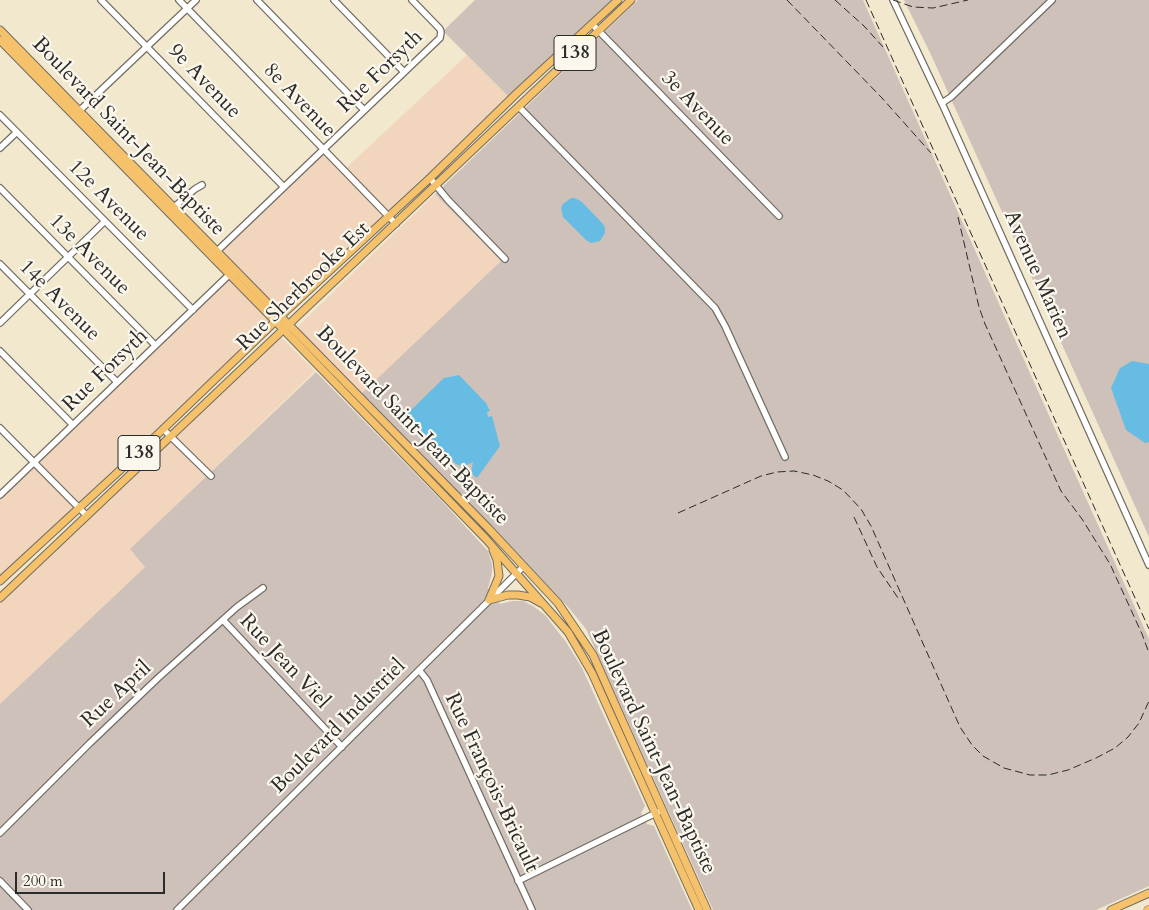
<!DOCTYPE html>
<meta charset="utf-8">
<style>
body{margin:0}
#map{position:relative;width:1149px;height:910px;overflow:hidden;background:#f2e8ce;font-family:Cardo,serif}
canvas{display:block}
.scale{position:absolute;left:15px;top:872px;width:150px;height:22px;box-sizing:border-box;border:2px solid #2b2b2b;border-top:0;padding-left:6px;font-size:15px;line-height:18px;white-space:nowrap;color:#2b2b2b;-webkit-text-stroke:4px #fbf7ec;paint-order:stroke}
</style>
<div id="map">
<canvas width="1149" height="910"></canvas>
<div class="scale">200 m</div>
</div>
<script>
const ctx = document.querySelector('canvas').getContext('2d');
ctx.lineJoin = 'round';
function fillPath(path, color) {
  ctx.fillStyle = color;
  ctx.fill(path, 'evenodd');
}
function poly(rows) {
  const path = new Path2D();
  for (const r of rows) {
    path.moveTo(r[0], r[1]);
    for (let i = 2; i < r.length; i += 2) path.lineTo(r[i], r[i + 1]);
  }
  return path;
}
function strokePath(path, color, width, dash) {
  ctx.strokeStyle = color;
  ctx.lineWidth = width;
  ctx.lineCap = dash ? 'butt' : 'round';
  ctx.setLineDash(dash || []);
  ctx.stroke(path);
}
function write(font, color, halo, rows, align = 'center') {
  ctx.font = font + ' Cardo,serif';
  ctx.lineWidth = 4.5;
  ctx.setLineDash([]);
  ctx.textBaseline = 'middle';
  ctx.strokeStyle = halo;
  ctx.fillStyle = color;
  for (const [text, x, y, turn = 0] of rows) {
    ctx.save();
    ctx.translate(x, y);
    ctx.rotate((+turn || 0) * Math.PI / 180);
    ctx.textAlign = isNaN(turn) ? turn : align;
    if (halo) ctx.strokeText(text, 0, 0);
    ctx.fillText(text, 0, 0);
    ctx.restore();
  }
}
fillPath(poly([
 [467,55,511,99,0,581,0,495,229,275,212,257,323,149,344,170],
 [435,194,501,261,359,396,295,329],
 [279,335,315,371,134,546,149,563,0,704,0,599]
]), '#f1d5bd');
fillPath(poly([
 [475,0,615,0,511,99,443,31],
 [638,0,863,0,1149,639,1149,886,1096,910,713,910,586,629,569,608,361,394,501,261,435,194],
 [904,0,1149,0,1149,537,932,57],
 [316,372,439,498,488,551,492,564,492,573,488,588,500,604,512,601,523,601,533,606,545,615,566,642,582,668,645,806,641,813,647,824,654,826,692,910,0,910,0,704,145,567,130,549]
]), '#cec1ba');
fillPath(poly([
 [571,198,575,198,582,202,603,224,605,228,605,233,600,241,591,243,586,240,563,217,561,208,563,204],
 [1132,361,1149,364,1149,442,1145,443,1126,430,1111,388,1120,368],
 [459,375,486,403,490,411,487,412,488,417,492,416,500,446,477,478,471,473,473,462,463,467,456,464,406,417,406,415,444,378]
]), '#67bce3');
const minor = poly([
 [101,0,284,187],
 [179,0,396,224],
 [257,0,364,110],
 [334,0,404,72],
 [893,0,945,110,1149,565],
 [592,24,779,216],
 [942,103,951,97,1052,0],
 [519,107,715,308,725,326,785,457],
 [76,114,196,0],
 [0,115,193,310],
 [0,148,17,132],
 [430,178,448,200,505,259],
 [0,188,155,345],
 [173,208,195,189,202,185],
 [214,254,440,38,441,32,440,29,412,0],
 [0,264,117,382],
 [0,323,105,221],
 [0,351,73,425],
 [0,428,87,516],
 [163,429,211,476],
 [0,495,233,271],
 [223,620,342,747],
 [419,670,427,680,532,910],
 [0,833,90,743,158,678,237,607,263,588],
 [0,881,28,910],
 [518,881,658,812],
 [177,910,524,566]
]);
const major = poly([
 [0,30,489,529,558,603,593,655,707,910],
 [0,40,284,330,486,539,568,632,592,673,699,910],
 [0,581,131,460,285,312,430,178,517,93,618,0],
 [0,598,631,0],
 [489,600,499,576,497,560,493,550],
 [489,600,508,595,518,595,530,597,541,603],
 [1111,910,1149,893]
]);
const highway = poly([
 [1148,910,1149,910]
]);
strokePath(minor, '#716d64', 8);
strokePath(major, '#716d64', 9);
strokePath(highway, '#716d64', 9);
strokePath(minor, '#fff', 5.5);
strokePath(major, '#f6c16b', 7);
strokePath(highway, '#f6c16b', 8);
strokePath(poly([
 [787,0,882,98,931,153],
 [835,0,864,26,883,47],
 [866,0,1149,629],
 [893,0,913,7,933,8,968,0],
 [958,217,979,307,985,324,1061,491,1082,519,1110,564,1142,634,1149,653],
 [678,513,761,476,777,472,794,471,813,475,828,481,843,490,861,509,871,526,960,727,972,745,983,756,1004,768,1030,775,1048,775,1068,770,1096,758,1115,748,1128,737,1139,723,1149,701],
 [854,517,877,567,898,598]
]), '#2b2b2b', 1, [8, 4]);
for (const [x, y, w] of [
 [575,53,42],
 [139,453,42]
]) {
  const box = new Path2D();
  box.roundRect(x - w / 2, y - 17.5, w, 35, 4);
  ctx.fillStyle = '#fbf7ec';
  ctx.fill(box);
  strokePath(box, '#2b2b2b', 1);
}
write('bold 20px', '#2b2b2b', null, [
 ["138",575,53],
 ["138",139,453]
]);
write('21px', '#2b2b2b', '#fbf7ec', [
 ["Rue Forsyth",381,72,-44],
 ["9e Avenue",204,82,46],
 ["8e Avenue",299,101,46],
 ["3e Avenue",697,109,46],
 ["Boulevard Saint-Jean-Baptiste",128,137,46],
 ["12e Avenue",108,201,45],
 ["13e Avenue",89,255,45],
 ["Avenue Marien",1037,275,66],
 ["Rue Sherbrooke Est",304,287,-44],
 ["14e Avenue",59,301,45],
 ["Rue Forsyth",106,371,-44],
 ["Boulevard Saint-Jean-Baptiste",412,426,46],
 ["Rue Jean Viel",284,662,47],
 ["Rue April",117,695,-43],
 ["Boulevard Industriel",339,727,-45],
 ["Boulevard Saint-Jean-Baptiste",653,752,65],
 ["Rue François-Bricault",491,783,65]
]);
</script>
